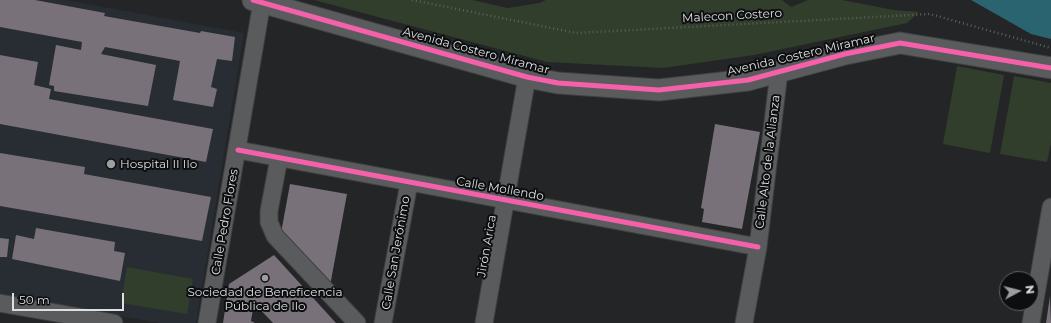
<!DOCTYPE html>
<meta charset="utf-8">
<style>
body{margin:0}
#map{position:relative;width:1051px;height:323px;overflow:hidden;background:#242526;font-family:Montserrat,sans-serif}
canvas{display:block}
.north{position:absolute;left:999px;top:271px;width:40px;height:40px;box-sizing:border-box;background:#0d0e0f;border:1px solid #616263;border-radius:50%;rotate:83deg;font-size:11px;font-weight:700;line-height:16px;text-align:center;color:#dedfe1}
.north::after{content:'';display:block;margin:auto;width:14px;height:18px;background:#9d9ea0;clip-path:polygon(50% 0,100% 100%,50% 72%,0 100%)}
.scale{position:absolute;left:12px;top:293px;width:112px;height:18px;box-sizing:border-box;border:2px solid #dedfe1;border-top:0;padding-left:5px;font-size:12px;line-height:14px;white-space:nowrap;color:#dedfe1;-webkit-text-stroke:3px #0d0e0f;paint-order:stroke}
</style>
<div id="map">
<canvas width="1051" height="323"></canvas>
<div class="north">N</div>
<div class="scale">50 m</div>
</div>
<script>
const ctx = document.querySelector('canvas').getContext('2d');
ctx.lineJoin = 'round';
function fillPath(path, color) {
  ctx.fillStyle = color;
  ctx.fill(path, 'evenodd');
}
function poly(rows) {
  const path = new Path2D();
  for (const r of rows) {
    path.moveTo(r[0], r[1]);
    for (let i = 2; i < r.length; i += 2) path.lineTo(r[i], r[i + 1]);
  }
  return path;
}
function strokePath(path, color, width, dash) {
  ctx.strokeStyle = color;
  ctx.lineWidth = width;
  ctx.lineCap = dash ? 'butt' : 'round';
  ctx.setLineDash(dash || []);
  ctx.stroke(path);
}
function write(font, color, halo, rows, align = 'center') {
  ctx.font = font + ' Montserrat,sans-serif';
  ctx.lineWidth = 4;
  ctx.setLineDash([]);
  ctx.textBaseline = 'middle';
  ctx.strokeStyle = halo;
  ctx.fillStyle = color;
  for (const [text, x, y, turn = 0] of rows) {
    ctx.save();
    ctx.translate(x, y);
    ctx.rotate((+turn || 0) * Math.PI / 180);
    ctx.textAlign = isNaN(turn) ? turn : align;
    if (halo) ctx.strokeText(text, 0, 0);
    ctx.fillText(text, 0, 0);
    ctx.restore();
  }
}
fillPath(poly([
 [0,0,66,0,244,33,196,323,160,323,0,295]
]), '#282d33');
fillPath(poly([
 [314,0,472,0,508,8,539,3,546,0,782,0,791,7,808,0,842,0,894,10,919,12,907,23,754,55,663,68,547,62],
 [957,66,1004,75,990,153,943,144],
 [1014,76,1051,83,1051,143,1047,162,1000,154],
 [127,267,193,279,187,314,121,303]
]), '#303e2b');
fillPath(poly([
 [971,0,1051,0,1051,39,1031,34]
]), '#2a6470');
fillPath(poly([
 [0,0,35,0,105,13,104,16,200,33,201,31,235,37,232,61,217,59,211,87,217,89,213,107,173,100,180,61,105,47,101,54,156,65,148,106,54,91,54,86,49,85,56,45,81,50,82,42,0,27],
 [0,55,38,62,34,85,51,89,49,99,213,129,206,162,0,124],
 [715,124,760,132,742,229,702,222,704,209,701,208],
 [0,153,85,167,84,174,211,197,202,241,0,206],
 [290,184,347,194,330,286,281,233],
 [36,228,115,242,114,251,125,253,120,281,12,259,16,235,34,239],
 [0,238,9,239,7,257,0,257],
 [274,255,336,323,273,323,254,303,251,321,255,323,223,323,229,284],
 [1050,296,1051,323,1046,323]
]), '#787179');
const minor = poly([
 [238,150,758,247],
 [279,158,269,211,269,222,275,236,357,323],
 [0,303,114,323],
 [207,323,262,2],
 [383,323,409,183],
 [484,323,527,77],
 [744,323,758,247,779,72],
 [1031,323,1051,207]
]);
const tertiary = poly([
 [253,0,527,77,558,83,659,90,748,80,845,54,900,43,1051,68]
]);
strokePath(minor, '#404041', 19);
strokePath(tertiary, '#404041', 23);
strokePath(poly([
 [412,0,576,33,930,14,1051,48]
]), '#5f5f60', 2.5, [1, 3]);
strokePath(minor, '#5a5b5c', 17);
strokePath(tertiary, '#5a5b5c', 21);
strokePath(poly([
 [253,0,527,77,558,83,659,90,748,80,845,54,900,43,1051,68],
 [238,150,758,247]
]), '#f560ab', 5);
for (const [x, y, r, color] of [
 [111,164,5,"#9d9ea0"],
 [265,278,4,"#9d9ea0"]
]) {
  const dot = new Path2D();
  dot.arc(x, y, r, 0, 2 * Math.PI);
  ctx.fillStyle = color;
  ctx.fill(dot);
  strokePath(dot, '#0d0e0f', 1.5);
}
write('12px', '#dedfe1', '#0d0e0f', [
 ["Malecon Costero",732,16,-3],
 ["Avenida Costero Miramar",476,51,15],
 ["Avenida Costero Miramar",801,55,-13],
 ["Calle Alto de la Alianza",768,162,-83],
 ["Calle Mollendo",500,189,10],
 ["Calle Pedro Flores",225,222,-80],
 ["Jirón Arica",487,246,-80],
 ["Calle San Jerónimo",396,253,-80]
]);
write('12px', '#dedfe1', '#0d0e0f', [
 ["Hospital II Ilo",120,164],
 ["Sociedad de Beneficencia",265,292,"center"],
 ["Pública de Ilo",265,306,"center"]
], 'left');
</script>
